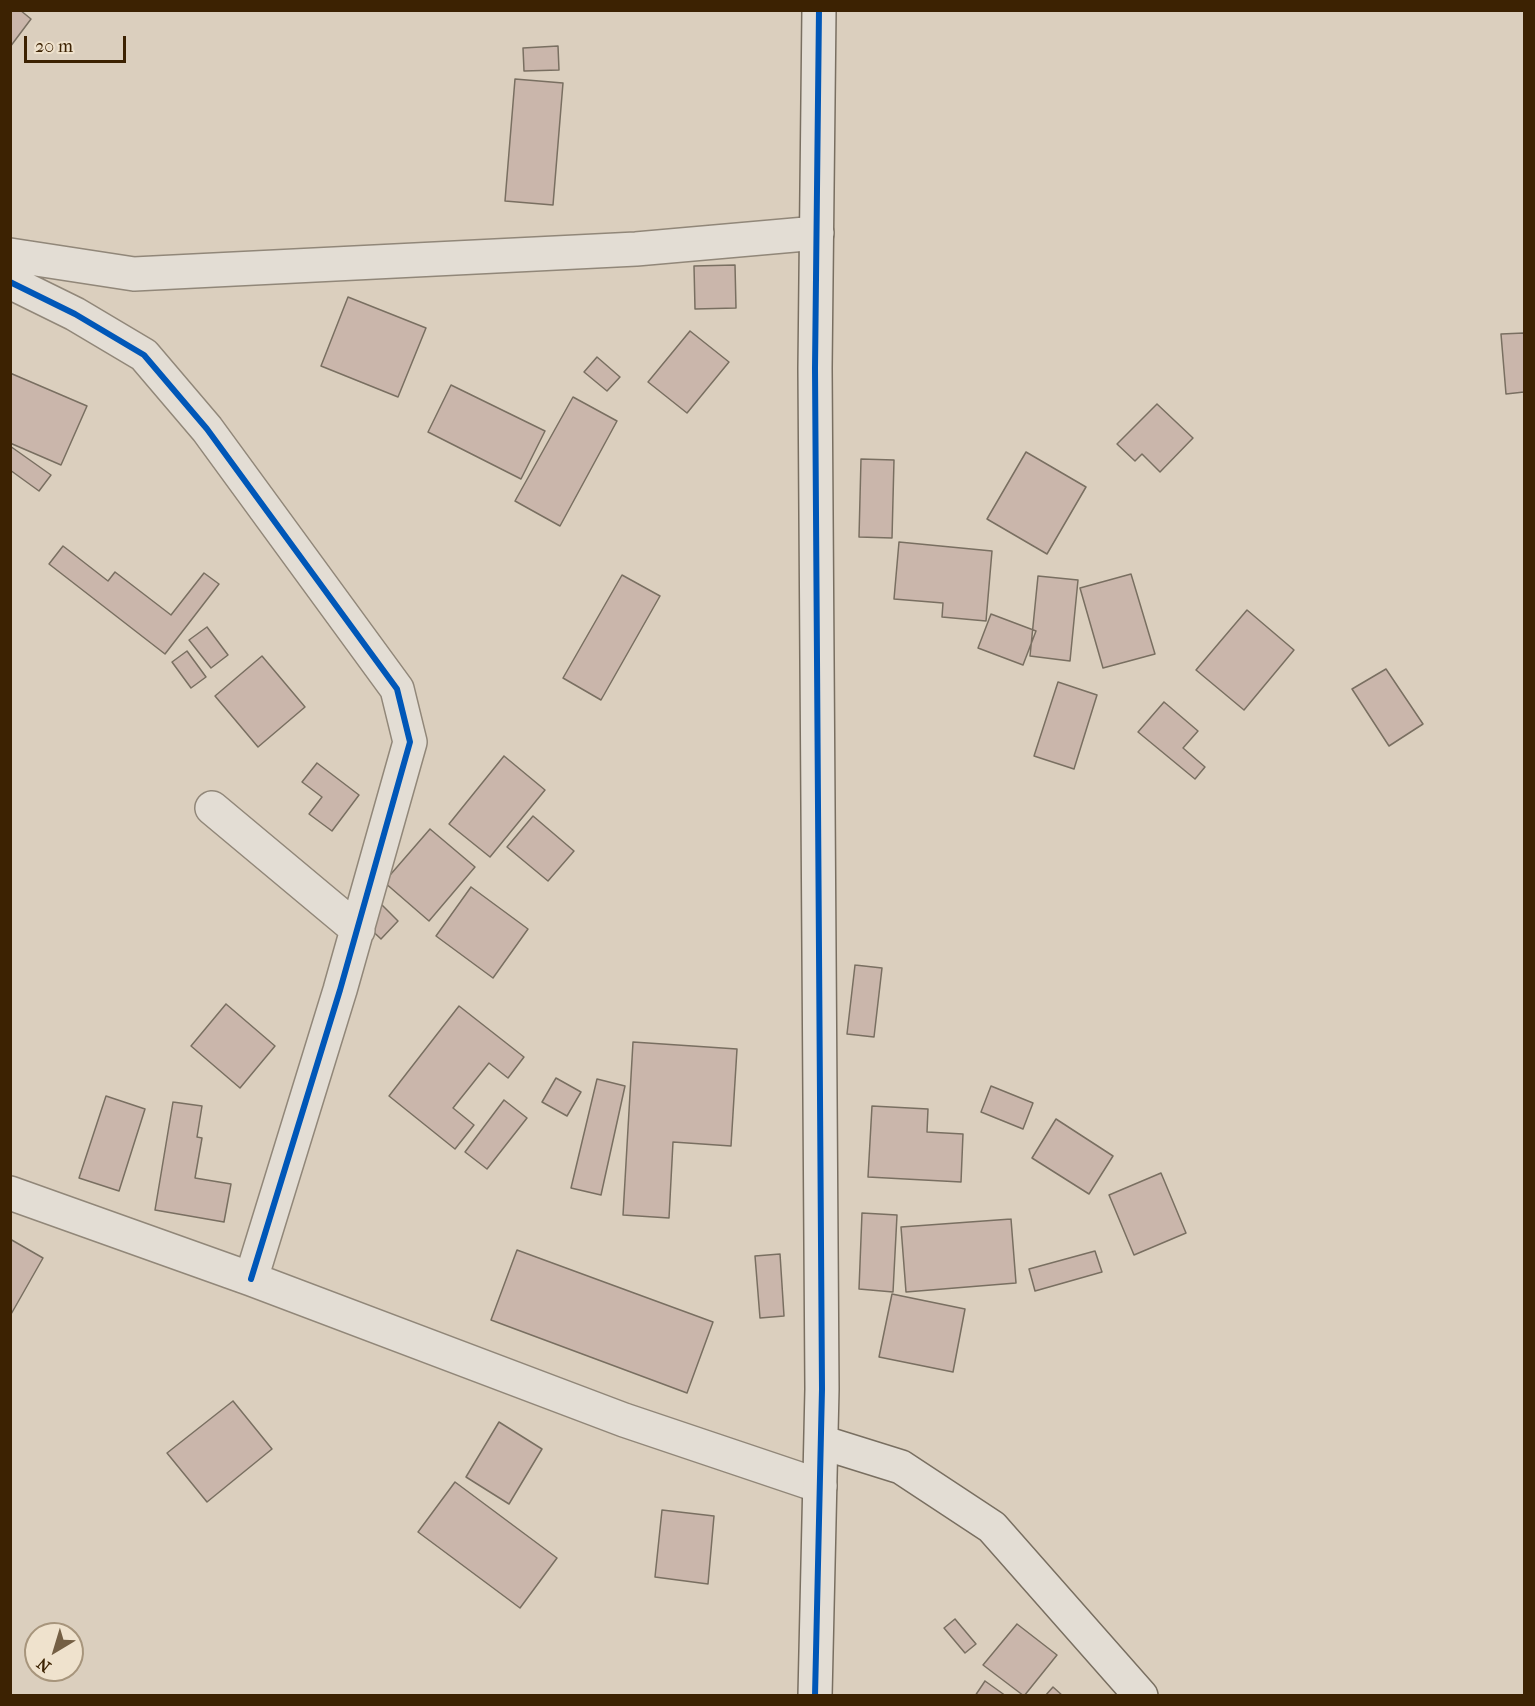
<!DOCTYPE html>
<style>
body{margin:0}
#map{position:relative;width:1535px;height:1706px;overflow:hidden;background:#dbcfbe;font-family:"IM FELL French Canon",serif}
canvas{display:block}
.frame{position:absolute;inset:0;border:12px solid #3c2202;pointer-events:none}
.north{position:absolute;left:24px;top:1622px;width:60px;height:60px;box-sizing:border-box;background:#efe2cd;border:2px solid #a7957c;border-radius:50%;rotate:218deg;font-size:16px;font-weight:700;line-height:24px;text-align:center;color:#3c2202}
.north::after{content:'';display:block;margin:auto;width:21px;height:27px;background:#745f44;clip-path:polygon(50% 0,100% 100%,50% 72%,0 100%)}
.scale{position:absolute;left:24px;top:36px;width:102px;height:27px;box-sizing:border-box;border:3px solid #3c2202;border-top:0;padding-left:8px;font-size:18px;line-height:21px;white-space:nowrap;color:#3c2202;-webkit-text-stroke:4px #efe2cd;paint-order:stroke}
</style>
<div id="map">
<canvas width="1535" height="1706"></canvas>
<div class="frame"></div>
<div class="north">N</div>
<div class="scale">20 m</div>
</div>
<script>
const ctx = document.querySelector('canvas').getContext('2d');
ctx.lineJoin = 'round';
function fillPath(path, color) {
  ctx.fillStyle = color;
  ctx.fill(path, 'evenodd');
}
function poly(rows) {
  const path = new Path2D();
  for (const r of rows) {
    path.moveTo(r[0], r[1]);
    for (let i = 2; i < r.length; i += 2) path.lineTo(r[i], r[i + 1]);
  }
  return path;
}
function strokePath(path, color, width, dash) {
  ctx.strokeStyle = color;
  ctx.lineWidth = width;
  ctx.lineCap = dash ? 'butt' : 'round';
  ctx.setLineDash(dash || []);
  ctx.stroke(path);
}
const building = poly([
 [10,10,20,10,31,19,10,47,10,10],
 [558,46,559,70,524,71,523,48,558,46],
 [515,79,563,83,553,205,505,201,515,79],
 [735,265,736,308,695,309,694,266,735,265],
 [348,297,426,328,398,397,321,366,348,297],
 [690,331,729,362,687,413,648,382,690,331],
 [1524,333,1524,392,1506,394,1501,334,1524,333],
 [597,357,620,377,607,391,584,372,597,357],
 [10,373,87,406,61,465,10,443,10,373],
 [451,385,545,431,521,479,428,432,451,385],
 [573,397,617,421,560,526,515,501,573,397],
 [1157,404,1193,438,1160,472,1142,454,1135,461,1117,444,1157,404],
 [10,446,51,475,39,491,10,470,10,446],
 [1026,452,1086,487,1047,554,987,519,1026,452],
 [861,459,894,460,892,538,859,537,861,459],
 [899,542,992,551,986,621,942,617,943,603,894,599,899,542],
 [63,546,108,581,115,572,171,615,204,573,219,584,165,654,49,564,63,546],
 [1131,574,1155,654,1103,668,1080,588,1131,574],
 [622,575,660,596,601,700,563,678,622,575],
 [1038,576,1078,580,1070,661,1030,656,1038,576],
 [1247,610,1294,650,1244,710,1196,670,1247,610],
 [991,614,1036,631,1023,665,978,648,991,614],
 [207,627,228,655,211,668,189,640,207,627],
 [187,651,206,677,191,688,172,662,187,651],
 [262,656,305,707,258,747,215,696,262,656],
 [1386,669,1423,724,1389,746,1352,689,1386,669],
 [1058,682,1097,695,1074,769,1034,756,1058,682],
 [1164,702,1198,731,1183,748,1205,767,1195,779,1138,732,1164,702],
 [504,756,545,790,490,857,449,824,504,756],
 [317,763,359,795,332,831,309,814,322,797,302,782,317,763],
 [533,816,574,851,548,881,507,847,533,816],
 [430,829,475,867,429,921,384,882,430,829],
 [471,887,528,929,493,978,436,936,471,887],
 [382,905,398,921,381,939,364,923,382,905],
 [855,965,882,968,874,1037,847,1034,855,965],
 [226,1004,275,1046,240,1088,191,1046,226,1004],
 [459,1006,524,1057,508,1078,489,1063,453,1108,474,1125,455,1149,389,1096,459,1006],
 [633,1042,737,1049,731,1146,673,1142,669,1218,623,1215,633,1042],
 [556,1078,581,1092,567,1116,542,1102,556,1078],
 [597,1079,625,1086,601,1195,571,1188,597,1079],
 [991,1086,1033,1103,1023,1129,981,1112,991,1086],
 [106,1096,145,1109,119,1191,79,1178,106,1096],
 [504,1100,527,1118,487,1169,465,1152,504,1100],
 [173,1102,202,1106,197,1137,202,1138,195,1178,231,1184,224,1222,155,1210,173,1102],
 [872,1106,928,1109,927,1132,963,1134,961,1182,868,1177,872,1106],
 [1056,1119,1113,1156,1089,1194,1032,1158,1056,1119],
 [1161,1173,1186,1233,1134,1255,1109,1195,1161,1173],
 [862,1213,897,1215,893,1292,859,1289,862,1213],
 [1011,1219,1016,1283,906,1292,901,1227,1011,1219],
 [10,1239,43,1258,10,1316,10,1239],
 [517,1250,713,1322,687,1393,491,1320,517,1250],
 [1095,1251,1102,1272,1035,1291,1029,1269,1095,1251],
 [780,1254,784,1316,760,1318,755,1256,780,1254],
 [892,1294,965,1309,953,1372,879,1357,892,1294],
 [233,1401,272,1449,207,1502,167,1453,233,1401],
 [499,1422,542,1449,509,1504,466,1477,499,1422],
 [455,1482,557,1558,520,1608,418,1532,455,1482],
 [662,1510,714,1516,708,1584,655,1577,662,1510],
 [955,1619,976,1644,965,1653,944,1628,955,1619],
 [1017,1624,1057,1655,1024,1696,983,1665,1017,1624],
 [985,1681,1006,1696,975,1696,985,1681],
 [1053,1687,1063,1696,1045,1696,1053,1687]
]);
fillPath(building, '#cab6ab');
strokePath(building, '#796f61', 1.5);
const street = poly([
 [10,255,134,274,636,249,817,233],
 [10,282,75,314,144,355,207,429,397,689,410,742,340,990,251,1279],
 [212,808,358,930],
 [10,1193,251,1279,624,1420,820,1486]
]);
const secondary = poly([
 [821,1442,901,1467,992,1527,1141,1696],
 [815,1696,822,1389,815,368,819,10]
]);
strokePath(street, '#918779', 36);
strokePath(secondary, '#796f61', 36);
strokePath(street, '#e3ddd4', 33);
strokePath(secondary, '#e3ddd4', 33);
strokePath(poly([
 [10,282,75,314,144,355,207,429,397,689,410,742,340,990,251,1279],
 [815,1696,822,1389,815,368,819,10]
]), '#0057b8', 6);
</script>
